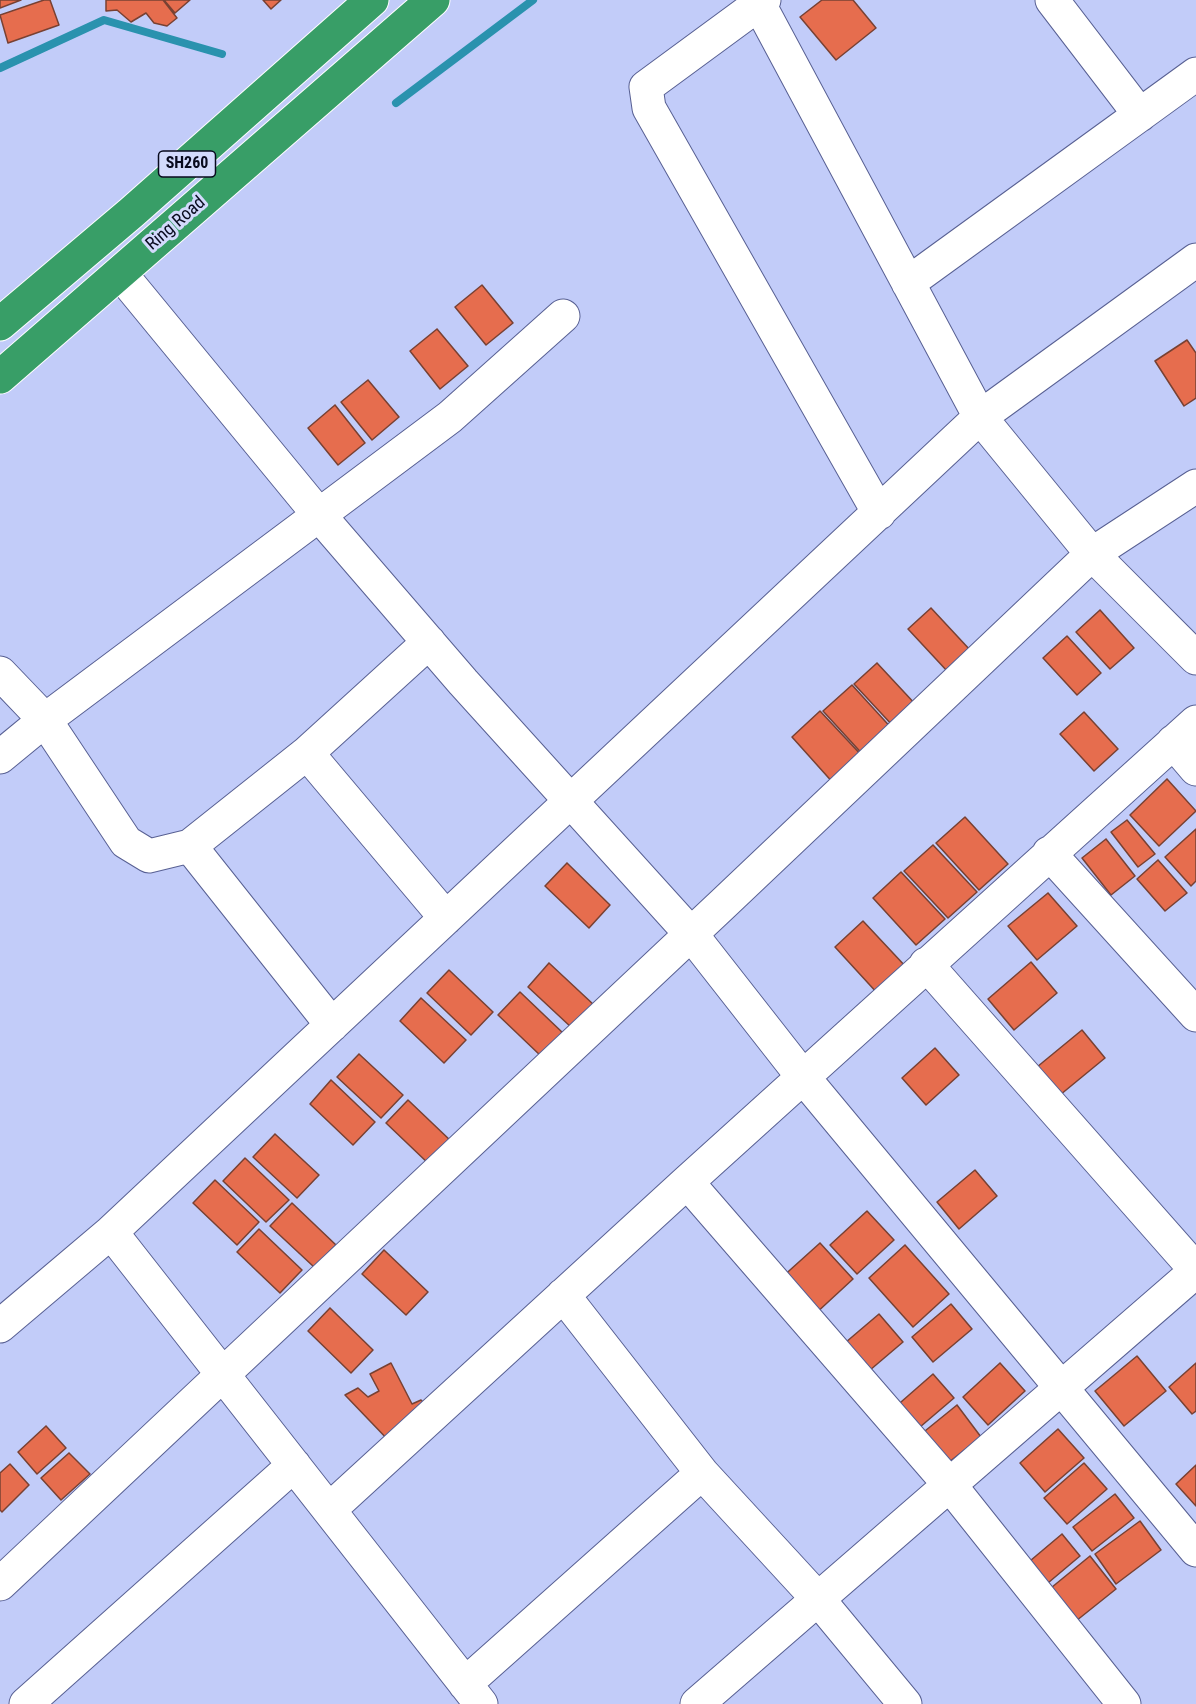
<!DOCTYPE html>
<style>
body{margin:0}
canvas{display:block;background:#c2ccf9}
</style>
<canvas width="1196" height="1704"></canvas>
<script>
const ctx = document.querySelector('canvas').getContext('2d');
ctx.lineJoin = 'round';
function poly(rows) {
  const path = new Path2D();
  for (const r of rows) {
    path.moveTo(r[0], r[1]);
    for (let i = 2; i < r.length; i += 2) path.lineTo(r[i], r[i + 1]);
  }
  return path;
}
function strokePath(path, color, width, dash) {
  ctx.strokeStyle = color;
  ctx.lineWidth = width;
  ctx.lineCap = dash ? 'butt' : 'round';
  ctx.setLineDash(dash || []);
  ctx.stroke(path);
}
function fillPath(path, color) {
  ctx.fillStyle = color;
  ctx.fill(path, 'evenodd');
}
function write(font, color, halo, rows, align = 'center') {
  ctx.font = font + ' "Roboto Condensed",sans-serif';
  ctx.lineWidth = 6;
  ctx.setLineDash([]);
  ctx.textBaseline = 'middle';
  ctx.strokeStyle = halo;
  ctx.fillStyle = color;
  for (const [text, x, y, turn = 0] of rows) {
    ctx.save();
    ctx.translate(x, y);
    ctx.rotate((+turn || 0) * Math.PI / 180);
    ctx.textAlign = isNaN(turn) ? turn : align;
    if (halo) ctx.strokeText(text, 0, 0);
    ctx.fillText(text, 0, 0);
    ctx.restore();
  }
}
strokePath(poly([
 [0,68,104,20,222,54],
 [396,103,533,0]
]), '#2a92ae', 8);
const building = poly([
 [0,0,21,0,0,8,0,0],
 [44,0,50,0,59,25,8,43,0,15,44,0],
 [106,0,163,0,177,18,167,26,154,23,146,13,131,22,117,10,106,11,106,0],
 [164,0,190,0,175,13,164,0],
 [263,0,281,0,271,9,263,0],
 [822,0,853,0,876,28,836,60,800,17,822,0],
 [482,285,513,323,486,345,455,307,482,285],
 [437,329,468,366,440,389,410,351,437,329],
 [1187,340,1196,353,1196,398,1184,406,1155,361,1187,340],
 [368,380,399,417,372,440,341,402,368,380],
 [335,405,365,443,338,465,308,428,335,405],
 [931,608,971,651,948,672,908,629,931,608],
 [1100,610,1134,648,1110,669,1076,632,1100,610],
 [1067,636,1101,673,1077,695,1043,658,1067,636],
 [877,663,917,706,894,727,854,684,877,663],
 [852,685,895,732,867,759,823,711,852,685],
 [820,711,864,758,835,785,792,737,820,711],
 [1084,712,1118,749,1094,771,1060,734,1084,712],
 [1167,779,1196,811,1159,846,1130,815,1167,779],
 [965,817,1008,864,979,890,936,843,965,817],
 [1127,820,1155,854,1138,867,1111,832,1127,820],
 [1196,829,1196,881,1191,886,1165,857,1196,829],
 [1106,839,1135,876,1111,895,1082,858,1106,839],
 [933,845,977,892,948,918,904,871,933,845],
 [1158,860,1187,893,1165,911,1137,879,1158,860],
 [567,863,610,905,589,928,545,886,567,863],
 [901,872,945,919,916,945,873,898,901,872],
 [1048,893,1077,926,1037,960,1008,926,1048,893],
 [863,921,907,968,879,995,835,947,863,921],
 [1031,962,1057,993,1014,1030,988,999,1031,962],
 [549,963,594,1005,572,1028,528,987,549,963],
 [449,970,493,1012,471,1035,427,993,449,970],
 [520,992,564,1034,542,1057,498,1015,520,992],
 [421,998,466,1040,444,1063,400,1021,421,998],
 [1082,1030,1105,1058,1060,1095,1037,1067,1082,1030],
 [935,1048,959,1075,926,1105,902,1078,935,1048],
 [359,1054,403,1095,381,1118,337,1077,359,1054],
 [331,1080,375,1122,353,1145,310,1104,331,1080],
 [408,1100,452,1142,430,1165,386,1123,408,1100],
 [275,1134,319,1175,297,1198,253,1157,275,1134],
 [245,1158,289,1200,266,1222,223,1181,245,1158],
 [975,1170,997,1196,959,1229,937,1202,975,1170],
 [215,1180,259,1222,237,1245,193,1203,215,1180],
 [292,1203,336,1245,314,1267,270,1226,292,1203],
 [867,1211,894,1240,857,1274,830,1245,867,1211],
 [259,1229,302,1270,280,1293,237,1252,259,1229],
 [820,1243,853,1279,814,1315,780,1279,820,1243],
 [905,1245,949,1294,913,1327,869,1278,905,1245],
 [384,1250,428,1292,406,1315,362,1274,384,1250],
 [951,1304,972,1329,933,1362,912,1337,951,1304],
 [330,1308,373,1350,351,1373,308,1331,330,1308],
 [879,1314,903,1342,863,1376,839,1348,879,1314],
 [1137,1356,1166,1391,1124,1426,1095,1391,1137,1356],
 [391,1363,412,1404,421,1400,429,1408,392,1444,345,1395,358,1388,368,1397,379,1391,370,1374,391,1363],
 [1000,1363,1025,1391,988,1425,963,1397,1000,1363],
 [1196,1363,1196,1411,1192,1414,1169,1387,1196,1363],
 [933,1374,954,1398,913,1433,893,1409,933,1374],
 [957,1405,981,1437,944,1466,920,1435,957,1405],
 [46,1426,66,1448,37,1474,18,1452,46,1426],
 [1058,1429,1084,1458,1045,1492,1020,1463,1058,1429],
 [69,1453,90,1474,61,1500,41,1478,69,1453],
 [1084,1463,1107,1489,1067,1524,1044,1498,1084,1463],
 [10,1464,29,1485,2,1512,0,1510,0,1473,10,1464],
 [1196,1465,1196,1506,1176,1484,1196,1465],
 [1115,1494,1134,1518,1092,1551,1073,1527,1115,1494],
 [1140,1521,1161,1550,1116,1584,1095,1554,1140,1521],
 [1062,1534,1080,1556,1042,1588,1024,1566,1062,1534],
 [1090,1556,1116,1589,1071,1625,1046,1592,1090,1556]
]);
fillPath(building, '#e66d4e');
strokePath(building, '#784133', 1.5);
const street = poly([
 [1052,0,1140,115],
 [759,4,646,87,649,108,879,513],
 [1196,260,980,417,1092,554,1196,658],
 [120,273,319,515,463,682,691,934,803,1077,1196,1550],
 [908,283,1196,74],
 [0,673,45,720,126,842,149,856,190,846,307,753,429,642],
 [1173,742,1196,769],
 [307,753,446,918],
 [0,757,45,720,450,417,563,316],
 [190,846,332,1025],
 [1049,853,1196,1015],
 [926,964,1196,1270],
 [687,1182,949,1484,1124,1704],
 [111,1232,980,417,759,4,764,0],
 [563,1295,702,1473,818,1599,905,1704],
 [0,1326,111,1232,481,1704],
 [329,1510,687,1182,1196,722],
 [0,1584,724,903,1092,554,1196,486],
 [465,1684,702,1473],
 [26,1704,294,1465],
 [697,1704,1196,1271]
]);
const highway = poly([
 [0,324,131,213,372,0],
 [0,377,433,0]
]);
strokePath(street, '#586093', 35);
strokePath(highway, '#fff', 35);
strokePath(street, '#fff', 33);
strokePath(highway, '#389e67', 33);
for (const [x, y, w] of [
 [187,164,57]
]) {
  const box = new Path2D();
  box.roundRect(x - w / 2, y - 13, w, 26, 4.5);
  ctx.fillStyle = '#d2dafc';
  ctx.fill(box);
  strokePath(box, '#080a1e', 1.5);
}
write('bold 16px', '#080a1e', null, [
 ["SH260",187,164]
]);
write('18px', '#080a1e', '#d2dafc', [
 ["Ring Road",176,224,-41]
]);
</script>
